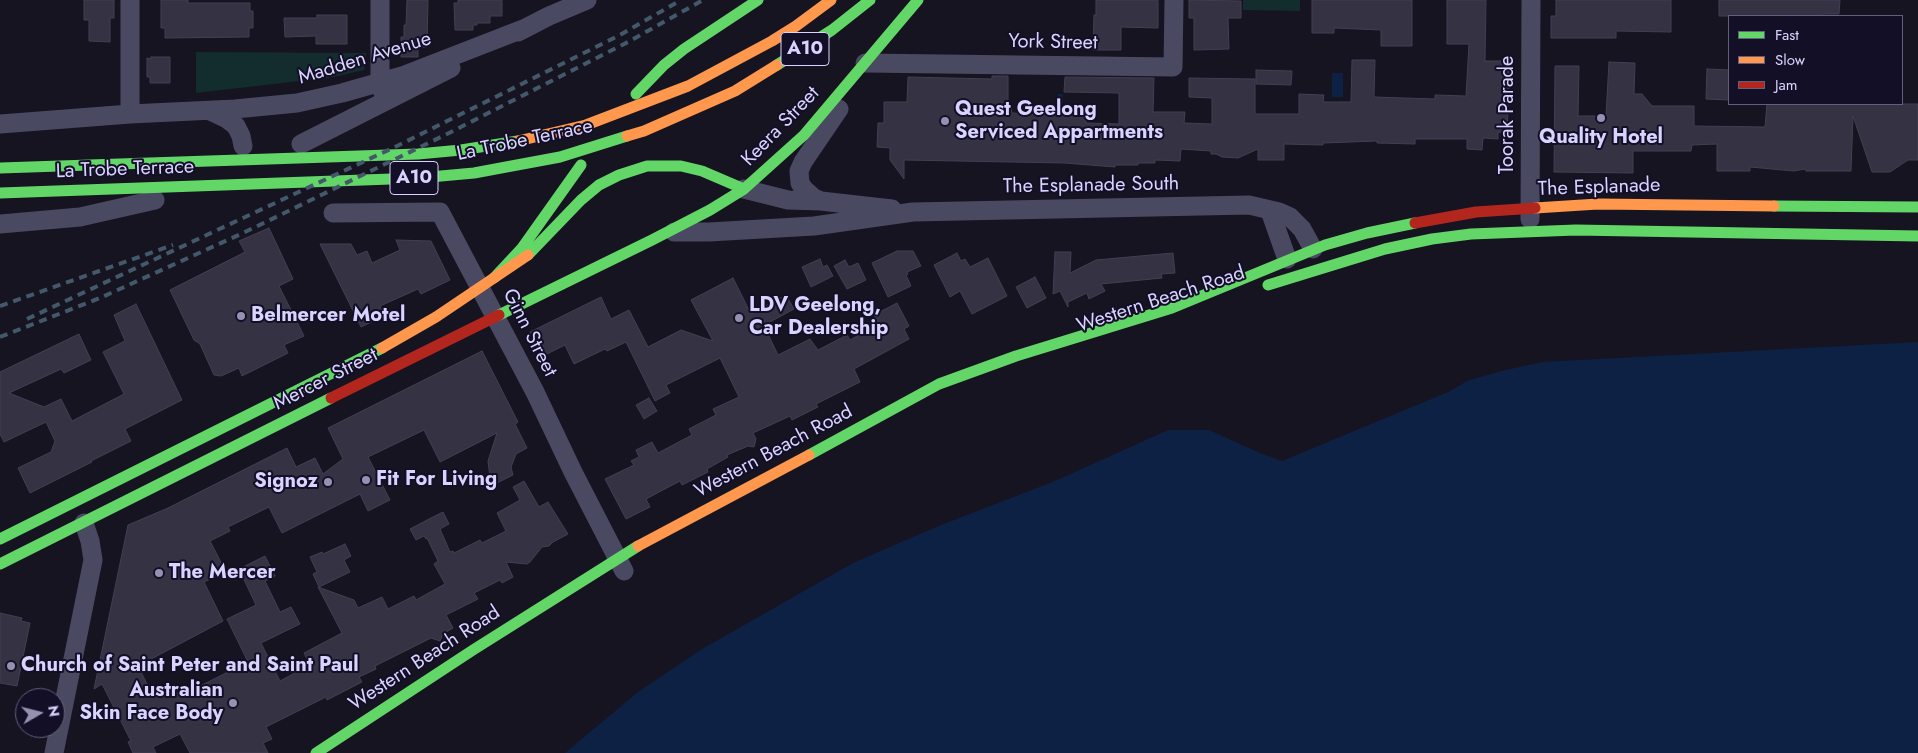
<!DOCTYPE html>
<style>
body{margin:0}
#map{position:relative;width:1918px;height:753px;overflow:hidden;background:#161421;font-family:Jost,sans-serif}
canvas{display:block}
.legend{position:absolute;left:1728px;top:15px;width:175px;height:90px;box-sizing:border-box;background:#130f26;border:1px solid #625e7d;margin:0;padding:6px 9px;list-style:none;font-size:15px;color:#d9d4ff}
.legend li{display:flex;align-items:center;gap:10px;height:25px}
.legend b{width:25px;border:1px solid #625e7d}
.north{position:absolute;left:15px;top:688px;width:50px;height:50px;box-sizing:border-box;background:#130f26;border:1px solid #625e7d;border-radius:50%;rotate:82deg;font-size:14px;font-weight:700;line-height:20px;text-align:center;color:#d9d4ff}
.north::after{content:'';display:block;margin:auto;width:18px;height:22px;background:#9591b1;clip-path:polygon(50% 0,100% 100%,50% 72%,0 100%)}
</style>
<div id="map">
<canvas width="1918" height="753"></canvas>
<ul class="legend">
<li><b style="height:6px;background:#63d668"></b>Fast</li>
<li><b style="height:6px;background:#ff974d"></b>Slow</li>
<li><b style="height:6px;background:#b3261e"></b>Jam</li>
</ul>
<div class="north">N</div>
</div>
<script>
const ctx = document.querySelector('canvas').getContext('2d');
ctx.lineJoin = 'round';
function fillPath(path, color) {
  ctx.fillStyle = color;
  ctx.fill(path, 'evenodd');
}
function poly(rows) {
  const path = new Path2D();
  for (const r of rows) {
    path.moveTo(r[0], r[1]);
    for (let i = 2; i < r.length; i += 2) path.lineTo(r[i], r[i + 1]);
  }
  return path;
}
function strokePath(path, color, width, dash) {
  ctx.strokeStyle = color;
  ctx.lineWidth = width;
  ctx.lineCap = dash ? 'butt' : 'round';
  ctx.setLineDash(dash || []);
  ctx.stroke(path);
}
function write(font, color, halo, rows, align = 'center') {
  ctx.font = font + ' Jost,sans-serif';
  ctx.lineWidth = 4;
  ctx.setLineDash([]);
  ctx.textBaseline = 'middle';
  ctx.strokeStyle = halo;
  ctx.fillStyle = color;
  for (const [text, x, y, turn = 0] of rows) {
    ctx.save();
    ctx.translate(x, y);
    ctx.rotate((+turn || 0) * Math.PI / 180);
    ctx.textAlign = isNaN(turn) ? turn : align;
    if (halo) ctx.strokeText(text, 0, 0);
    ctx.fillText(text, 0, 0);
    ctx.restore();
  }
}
fillPath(poly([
 [1243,0,1300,0,1300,11,1243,10],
 [196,52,366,53,366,62,364,70,334,77,196,93]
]), '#132c2d');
fillPath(poly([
 [1332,73,1343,73,1343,97,1332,97],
 [1058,94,1063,94,1061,156,1057,156],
 [1918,342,1918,753,565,753,638,692,702,649,853,563,936,527,1055,481,1168,430,1209,430,1260,453,1282,461,1448,392,1467,381,1501,371,1543,362]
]), '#0d2144');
const building = poly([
 [84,0,114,0,114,18,110,18,110,42,89,41,89,20,84,20,84,0],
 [161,0,188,0,188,3,250,3,250,11,253,11,253,28,249,28,249,37,165,38,165,28,161,28,161,0],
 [407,0,428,0,427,47,418,47,418,57,401,57,401,37,404,37,404,25,406,25,407,0],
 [458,0,502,0,502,16,490,16,490,23,477,23,477,25,473,25,473,30,455,30,454,3,458,3,458,0],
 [1096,0,1158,0,1158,28,1121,27,1121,50,1093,50,1094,15,1096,15,1096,0],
 [1189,0,1241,1,1241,18,1228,18,1229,49,1194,50,1194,18,1189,18,1189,0],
 [1312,0,1412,0,1412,46,1381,46,1381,30,1334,28,1334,33,1312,33,1312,0],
 [1447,0,1486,0,1485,61,1510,61,1507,133,1498,132,1498,139,1483,138,1482,150,1467,149,1467,139,1415,139,1415,144,1377,143,1377,141,1323,143,1323,145,1284,144,1284,160,1258,160,1258,149,1238,158,1222,157,1216,154,1211,154,1211,151,1181,149,1180,161,1155,160,1155,163,1138,163,1138,165,1115,165,1115,167,1065,163,904,160,904,179,890,160,890,148,877,147,878,123,884,123,884,102,907,102,908,77,992,79,992,76,1008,76,1008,104,1010,104,1012,113,1086,117,1086,123,1119,124,1119,93,1064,92,1065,77,1154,78,1153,112,1185,112,1184,123,1212,124,1212,98,1189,97,1189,78,1255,79,1255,114,1299,114,1299,94,1324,95,1323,102,1351,102,1352,60,1375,60,1374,97,1435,99,1435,95,1466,96,1469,44,1447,44,1447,0],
 [1556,0,1671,0,1671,32,1616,31,1616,38,1551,38,1551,16,1556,16,1556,0],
 [1719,0,1840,0,1839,14,1824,14,1823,16,1719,16,1719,0],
 [317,15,347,15,347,44,316,44,316,36,285,37,284,18,317,18,317,15],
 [151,57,170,57,170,83,150,83,150,77,147,77,147,58,151,59,151,57],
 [1609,62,1635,63,1634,94,1642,94,1652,106,1694,106,1694,126,1765,127,1767,104,1918,104,1918,160,1908,160,1890,172,1872,172,1853,116,1851,171,1806,171,1805,169,1794,171,1750,167,1750,171,1717,171,1717,144,1692,145,1691,151,1633,151,1633,173,1554,172,1555,66,1579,66,1578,116,1606,116,1609,62],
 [1707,69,1729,70,1729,100,1706,99,1707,69],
 [1256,70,1292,71,1291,85,1256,84,1256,70],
 [269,228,293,279,279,286,304,336,284,345,288,353,242,376,239,368,221,376,214,375,200,344,194,340,170,290,245,252,239,241,269,228],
 [396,240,431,241,450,280,421,294,418,289,380,306,384,316,361,327,320,244,351,244,357,255,367,251,372,263,400,250,396,240],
 [897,251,913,251,921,266,907,272,908,274,906,275,911,286,888,297,872,263,897,251],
 [1055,252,1071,252,1070,273,1096,260,1173,253,1175,273,1161,274,1162,278,1101,284,1105,291,1089,299,1087,293,1068,302,1068,307,1060,291,1053,294,1055,252],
 [957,253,961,261,965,259,970,267,988,258,1007,296,972,314,960,291,950,297,934,265,957,253],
 [820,259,823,267,827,265,833,276,811,287,802,267,820,259],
 [845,260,849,267,858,263,866,280,847,289,834,266,845,260],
 [1035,277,1046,298,1027,308,1016,287,1035,277],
 [733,278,751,314,786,295,794,309,768,323,769,326,765,328,778,355,810,339,818,350,847,335,850,340,879,324,874,315,897,303,909,326,904,329,909,339,854,369,860,382,816,404,818,407,792,420,790,416,753,433,756,439,754,447,748,446,727,455,728,457,707,469,708,472,682,485,680,481,646,499,650,507,626,519,605,479,634,465,631,461,639,457,636,450,652,442,658,453,692,435,689,429,716,415,713,409,739,397,720,358,666,385,670,393,655,401,626,342,607,351,605,349,574,364,565,345,543,356,530,332,601,297,611,319,629,310,648,347,681,330,713,341,691,300,733,278],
 [136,304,182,400,125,429,131,441,91,461,92,462,30,493,18,468,51,452,55,441,46,422,4,442,0,434,0,372,79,334,91,360,64,373,61,369,9,393,44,407,61,399,72,421,124,394,103,352,125,341,114,315,136,304],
 [482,351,518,422,515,424,527,448,516,454,511,467,513,475,493,485,490,478,488,461,497,433,440,462,424,430,368,457,390,500,368,511,360,494,282,533,269,507,228,527,230,531,210,541,226,572,204,582,223,621,138,666,154,698,180,685,184,694,248,662,227,619,256,605,239,569,265,556,275,576,265,581,280,612,291,607,300,624,261,643,280,681,310,665,304,653,342,633,318,587,354,600,358,608,382,597,388,609,414,596,416,600,445,584,434,564,438,561,427,538,426,539,424,536,416,540,410,529,431,518,443,512,449,524,440,529,450,552,453,551,454,553,480,540,482,543,506,531,497,513,520,500,513,487,524,481,539,507,548,502,568,534,553,542,549,546,542,547,530,562,527,564,506,562,513,577,502,583,500,580,474,593,478,599,446,615,453,628,443,634,440,641,431,638,375,666,376,669,359,677,362,682,327,700,326,697,266,727,272,739,263,743,268,753,190,753,180,734,153,747,156,753,133,753,128,742,131,741,102,684,94,689,128,525,168,508,287,448,296,467,315,458,323,474,343,459,328,428,482,351],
 [649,398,657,411,644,419,636,405,649,398],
 [345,544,351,556,344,560,350,572,319,587,313,574,317,572,310,557,322,552,323,554,345,544],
 [0,613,22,618,21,621,30,623,17,686,0,683,0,613]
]);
fillPath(building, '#343243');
strokePath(building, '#433f54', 1);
strokePath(poly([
 [130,0,130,114],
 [380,0,380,77,383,93],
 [518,32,549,16,587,0],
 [865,63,1173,67,1174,0],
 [210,111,227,119,236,126,241,136,243,146],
 [0,124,130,114,235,109,297,103,342,93,402,76,528,27],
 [301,144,451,68],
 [744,189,788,200,821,201,892,209],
 [821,201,814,198,804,189,800,183,799,171,803,162,839,109],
 [1270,211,1287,259],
 [333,213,440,212,535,392,573,472,624,571],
 [1530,219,1531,0],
 [0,224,80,217,155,200],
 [674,232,709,232,814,226,913,212,1249,205,1279,212,1290,217,1302,229,1313,249],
 [54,753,93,560,90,541,84,523]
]), '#4a4962', 19);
strokePath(poly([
 [777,65,832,30,870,0],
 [636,94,664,65,684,49,758,0],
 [0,168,418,154,461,150,518,141],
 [0,193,419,178,474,173,560,157,627,136],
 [1774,206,1918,207],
 [528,255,581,200,599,185,619,175,647,166,681,166,702,171,744,189],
 [494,278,522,248,581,165],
 [1268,285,1385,249,1432,239,1471,234,1576,230,1918,236],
 [499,315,652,240,710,210,744,189,804,135,918,0],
 [809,455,939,384,1016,356,1172,308,1325,245,1367,233,1415,223],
 [0,539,382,348],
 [0,564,331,398],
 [316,753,473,650,638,546]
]), '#63d668', 11);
strokePath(poly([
 [627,136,644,131,735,91,777,65],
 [518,141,586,125,688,86,772,41,796,26,831,0],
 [1535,208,1598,204,1774,206],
 [382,348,436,317,528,255],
 [638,546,809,455]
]), '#ff974d', 11);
strokePath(poly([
 [1415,223,1476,212,1535,208],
 [331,398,499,315]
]), '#b3261e', 11);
strokePath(poly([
 [0,306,173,245],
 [27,319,397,146,620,35,681,0],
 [0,337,100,298,243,233,449,133,628,42,703,0]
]), '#43596b', 4, [8, 6]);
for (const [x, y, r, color] of [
 [1601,118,5,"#9591b1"],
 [945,121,5,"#9591b1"],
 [241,316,5,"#9591b1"],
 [739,318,5,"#9591b1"],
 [366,480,5,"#9591b1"],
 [328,482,5,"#9591b1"],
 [159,573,5,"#9591b1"],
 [11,666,5,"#9591b1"],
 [233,703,5,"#9591b1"]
]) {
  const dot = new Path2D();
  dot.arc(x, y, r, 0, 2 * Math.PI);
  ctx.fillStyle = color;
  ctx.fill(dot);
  strokePath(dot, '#130f26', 2);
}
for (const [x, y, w] of [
 [805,49,48],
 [414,178,48]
]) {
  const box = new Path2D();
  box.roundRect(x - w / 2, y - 16.5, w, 33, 4);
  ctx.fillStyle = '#130f26';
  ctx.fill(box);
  strokePath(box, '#d9d4ff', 1);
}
write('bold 19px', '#d9d4ff', null, [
 ["A10",805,49],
 ["A10",414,178]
]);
write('20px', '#d9d4ff', '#130f26', [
 ["York Street",1053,43,1],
 ["Madden Avenue",365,59,-17],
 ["Toorak Parade",1508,115,-90],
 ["Keera Street",781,127,-46],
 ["La Trobe Terrace",525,141,-12],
 ["La Trobe Terrace",125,170,-2],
 ["The Esplanade South",1091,186,-1],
 ["The Esplanade",1599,188,-2],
 ["Western Beach Road",1161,300,-18],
 ["Ginn Street",529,333,63],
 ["Mercer Street",326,380,-27],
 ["Western Beach Road",774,452,-28],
 ["Western Beach Road",425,659,-33]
]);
write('bold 20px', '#d9d4ff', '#130f26', [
 ["Quest Geelong",955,110],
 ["Serviced Appartments",955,133],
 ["Quality Hotel",1601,138,"center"],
 ["LDV Geelong,",749,306],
 ["Car Dealership",749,329],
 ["Belmercer Motel",251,316],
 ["Fit For Living",376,480],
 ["Signoz",318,482,"right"],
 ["The Mercer",169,573],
 ["Church of Saint Peter and Saint Paul",21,666],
 ["Australian",223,691,"right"],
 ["Skin Face Body",223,714,"right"]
], 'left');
</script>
